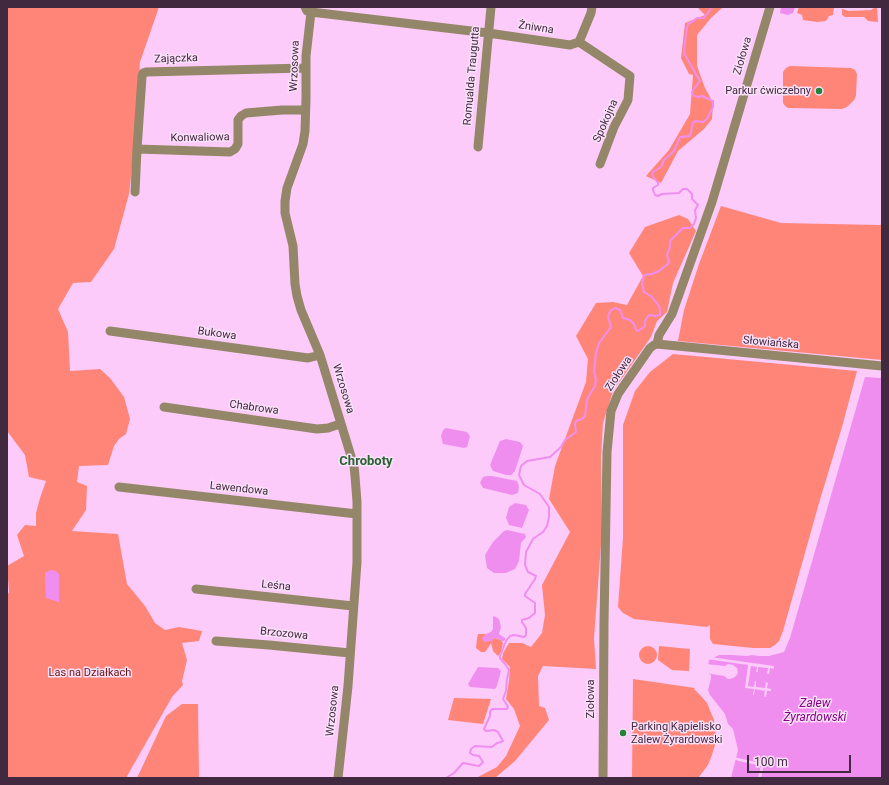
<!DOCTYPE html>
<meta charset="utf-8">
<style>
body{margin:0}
#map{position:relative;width:889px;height:785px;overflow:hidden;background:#fccbfa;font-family:Roboto,sans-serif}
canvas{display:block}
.frame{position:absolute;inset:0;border:8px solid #412940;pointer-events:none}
.scale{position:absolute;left:747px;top:755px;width:104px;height:18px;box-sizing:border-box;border:2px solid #412940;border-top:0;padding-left:5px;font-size:12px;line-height:14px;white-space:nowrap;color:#412940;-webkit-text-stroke:3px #fae1f9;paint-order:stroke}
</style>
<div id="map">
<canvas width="889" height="785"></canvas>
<div class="frame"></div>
<div class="scale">100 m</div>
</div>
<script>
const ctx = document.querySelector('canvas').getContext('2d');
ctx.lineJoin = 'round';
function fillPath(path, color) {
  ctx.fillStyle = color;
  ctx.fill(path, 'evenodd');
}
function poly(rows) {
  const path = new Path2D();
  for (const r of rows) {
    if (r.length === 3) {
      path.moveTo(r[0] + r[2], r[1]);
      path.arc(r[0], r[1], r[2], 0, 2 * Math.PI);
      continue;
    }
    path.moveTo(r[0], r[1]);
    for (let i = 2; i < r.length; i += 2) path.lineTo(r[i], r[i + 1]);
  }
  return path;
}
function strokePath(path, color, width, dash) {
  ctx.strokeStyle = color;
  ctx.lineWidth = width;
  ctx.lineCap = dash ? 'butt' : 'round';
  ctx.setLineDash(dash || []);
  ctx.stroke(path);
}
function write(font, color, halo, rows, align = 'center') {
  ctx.font = font + ' Roboto,sans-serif';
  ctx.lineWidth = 3;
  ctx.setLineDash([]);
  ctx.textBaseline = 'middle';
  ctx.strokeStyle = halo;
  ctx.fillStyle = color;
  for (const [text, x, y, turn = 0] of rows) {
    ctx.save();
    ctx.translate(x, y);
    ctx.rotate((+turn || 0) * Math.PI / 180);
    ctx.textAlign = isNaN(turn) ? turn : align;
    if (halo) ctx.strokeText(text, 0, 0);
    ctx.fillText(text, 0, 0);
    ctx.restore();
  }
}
fillPath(poly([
 [7,7,159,7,140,62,134,149,129,194,114,249,91,282,73,283,58,309,68,332,70,371,100,369,110,378,124,397,130,419,126,434,119,439,114,446,108,465,79,466,77,482,87,486,86,510,72,531,118,534,127,584,145,606,155,623,165,630,179,627,202,631,199,641,182,643,187,660,182,681,183,685,172,697,126,778,7,778,7,596,9,592,7,566,24,556,17,535,25,525,36,526,36,513,40,498,46,481,29,477,25,455,7,431],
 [697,7,722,7,722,8,711,18,697,35,697,66,705,88,710,97,713,105,712,119,704,129,678,151,661,183,646,176,669,150,690,114,693,75,689,74,681,58,685,23,705,15],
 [799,7,834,7,833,15,829,16,826,21,817,22,803,20,802,15,797,13],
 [875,7,877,7,878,22,868,21,864,17,845,17,842,15,842,9,849,11,871,10],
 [790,66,851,68,855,70,857,74,856,96,854,100,847,107,842,109,788,108,785,106,783,103,783,72,786,68],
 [721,206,781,223,880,225,882,224,882,360,678,341,684,310,699,264],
 [679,215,688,219,696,231,673,283,667,312,657,321,651,337,613,391,603,423,601,458,602,531,594,638,596,669,543,666,538,676,539,706,545,708,549,720,515,761,495,778,476,778,497,767,506,756,520,726,514,709,506,699,509,681,510,667,502,659,503,653,509,643,522,643,531,647,542,633,545,615,542,585,570,532,549,499,555,466,586,382,588,359,576,336,596,303,613,302,627,305,643,276,629,253,645,227],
 [673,354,857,371,842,427,819,503,783,631,779,641,775,645,770,648,753,648,713,644,710,639,710,625,707,627,634,619,623,613,618,607,623,538,623,425,635,391,650,372],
 [478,634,486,634,485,636,493,639,495,638,501,640,503,643,501,652,498,656,493,651,491,643,488,648,485,652,481,652,476,648,477,638],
 [659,646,690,649,689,671,672,670,658,660],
 [648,655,9],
 [633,679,695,688,694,689,702,697,707,703,714,720,716,735,715,745,712,755,708,765,698,778,632,778],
 [454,698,491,699,483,724,448,720],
 [182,704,198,704,199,778,137,778,166,716]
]), '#ff8579');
fillPath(poly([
 [781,7,795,7,793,13,788,15,780,13],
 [865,377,882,378,882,778,731,778,738,750,733,729,728,724,725,714,710,695,708,690,711,678,711,675,707,673,709,660,719,655,732,655,747,656,752,655,759,656,769,656,784,652,790,638],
 [446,428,467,432,470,436,467,447,464,448,443,444,441,436,443,430],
 [506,439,520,442,523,446,515,471,511,475,506,475,493,471,490,465,500,441],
 [487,476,492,476,517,481,519,486,518,493,512,495,483,488,480,483,483,477],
 [515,503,526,505,529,510,522,528,509,525,506,518,509,507],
 [507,530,525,534,526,537,521,543,519,561,515,569,506,573,494,573,487,568,485,555,493,542,504,531],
 [50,570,56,571,59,574,59,602,46,598,45,576,45,573],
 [494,616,499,619,501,627,499,634,505,638,505,640,504,641,502,641,499,639,495,638,493,639,492,641,484,642,482,638,486,634,491,632,493,629,493,617],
 [478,667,498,668,501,671,497,686,495,689,470,687,468,684]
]), '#f08eef');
fillPath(poly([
 [710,657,774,666,774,669,770,668,769,674,767,674,768,668,758,667,758,672,756,672,757,667,751,666,748,686,754,687,755,681,756,681,756,687,765,688,766,682,768,683,767,688,771,689,771,691,767,691,766,697,764,696,765,691,755,689,754,695,753,695,754,689,745,688,748,665,707,659],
 [706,664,725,666,728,664,733,665,737,668,738,673,735,677,730,679,728,679,724,676,705,673],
 [734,757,764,764,761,778,758,778,761,766,739,761,733,759]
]), '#fccbfa');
strokePath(poly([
 [446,778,454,773,463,763,479,766,483,762,479,756,473,755,470,753,471,749,475,746,492,747,497,743,501,742,503,741,498,732,494,730,486,731,484,729,490,716,490,712,492,709,507,709,508,707,507,705,503,699,506,691,507,679,509,670,505,664,500,658,500,656,506,641,510,636,514,635,524,637,526,635,526,628,522,622,522,620,529,618,535,613,535,603,525,596,525,594,535,579,536,576,528,572,525,565,526,552,533,539,543,532,547,526,549,517,549,507,540,494,524,485,519,475,521,466,527,461,550,457,561,447,565,440,576,432,575,424,576,421,582,419,585,416,587,399,595,386,596,379,594,372,596,353,599,343,611,327,608,317,610,311,615,308,620,310,623,318,630,320,634,324,636,330,638,331,645,326,645,321,648,316,651,315,655,316,660,315,660,311,659,306,652,297,644,292,642,284,644,275,652,274,659,271,669,263,667,255,670,247,670,241,683,228,690,228,694,224,696,218,695,210,698,205,692,199,692,194,687,189,683,189,679,193,662,194,658,196,655,195,653,190,653,188,658,185,658,183,652,175,653,172,661,167,664,160,674,151,680,137,690,136,693,123,695,121,703,122,707,119,713,107,713,101,702,96,698,97,694,96,692,93,693,90,700,81,685,55,684,51,687,27,688,24,692,22,697,18,704,18,710,10,711,7]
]), '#f08eef', 2);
strokePath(poly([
 [305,7,307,11,311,12,488,33,570,45,579,42],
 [311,12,306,56,306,99,305,131,303,144,287,188,285,201,285,213,293,246,295,284,297,296,301,310,320,355,354,466,355,476,357,502,357,562,348,686,338,778],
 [579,42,630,76,628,100,614,127,600,164],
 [579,42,591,13,592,7],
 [478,147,491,7],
 [137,149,230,152,235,149,238,144,238,120,241,116,246,113,282,110,305,110],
 [135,192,137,149,142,77,143,73,146,72,305,68],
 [110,331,308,358,320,355],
 [657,344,882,366],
 [164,407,317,429,328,428,340,424],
 [119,487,357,514],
 [196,589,353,606],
 [216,641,269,645,350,653],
 [603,778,604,623,607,452,611,411,618,394,650,348,654,345,657,344,659,335,672,314,712,202,770,7]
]), '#948668', 9);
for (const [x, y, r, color] of [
 [819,91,4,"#218438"],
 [623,733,4,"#218438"]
]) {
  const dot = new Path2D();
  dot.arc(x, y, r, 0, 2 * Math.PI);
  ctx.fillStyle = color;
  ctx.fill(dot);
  strokePath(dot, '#fae1f9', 1.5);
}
write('11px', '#412940', '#fae1f9', [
 ["Żniwna",536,28,9],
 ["Ziołowa",743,56,-73],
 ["Zajączka",176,59,-2],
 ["Wrzosowa",295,66,-88],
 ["Romualda Traugutta",472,76,-85],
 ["Spokojna",606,121,-66],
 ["Konwaliowa",200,138,-1],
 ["Bukowa",217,334,8],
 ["Słowiańska",771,343,5],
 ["Ziołowa",619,374,-57],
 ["Wrzosowa",343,389,73],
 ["Chabrowa",254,408,8],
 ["Lawendowa",239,489,6],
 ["Leśna",276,586,6],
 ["Brzozowa",284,634,6],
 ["Ziołowa",591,699,-90],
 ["Wrzosowa",333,711,-84]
]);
write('11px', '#412940', '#fae1f9', [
 ["Parkur ćwiczebny",811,91],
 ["Parking Kąpielisko",631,727,"left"],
 ["Zalew Żyrardowski",631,740,"left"]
], 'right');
write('11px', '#681311', '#fae1f9', [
 ["Las na Działkach",90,673]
]);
write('italic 12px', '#830286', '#fae1f9', [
 ["Zalew",815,704],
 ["Żyrardowski",815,718]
]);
write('bold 13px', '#286332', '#fae1f9', [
 ["Chroboty",366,462]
]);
</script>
